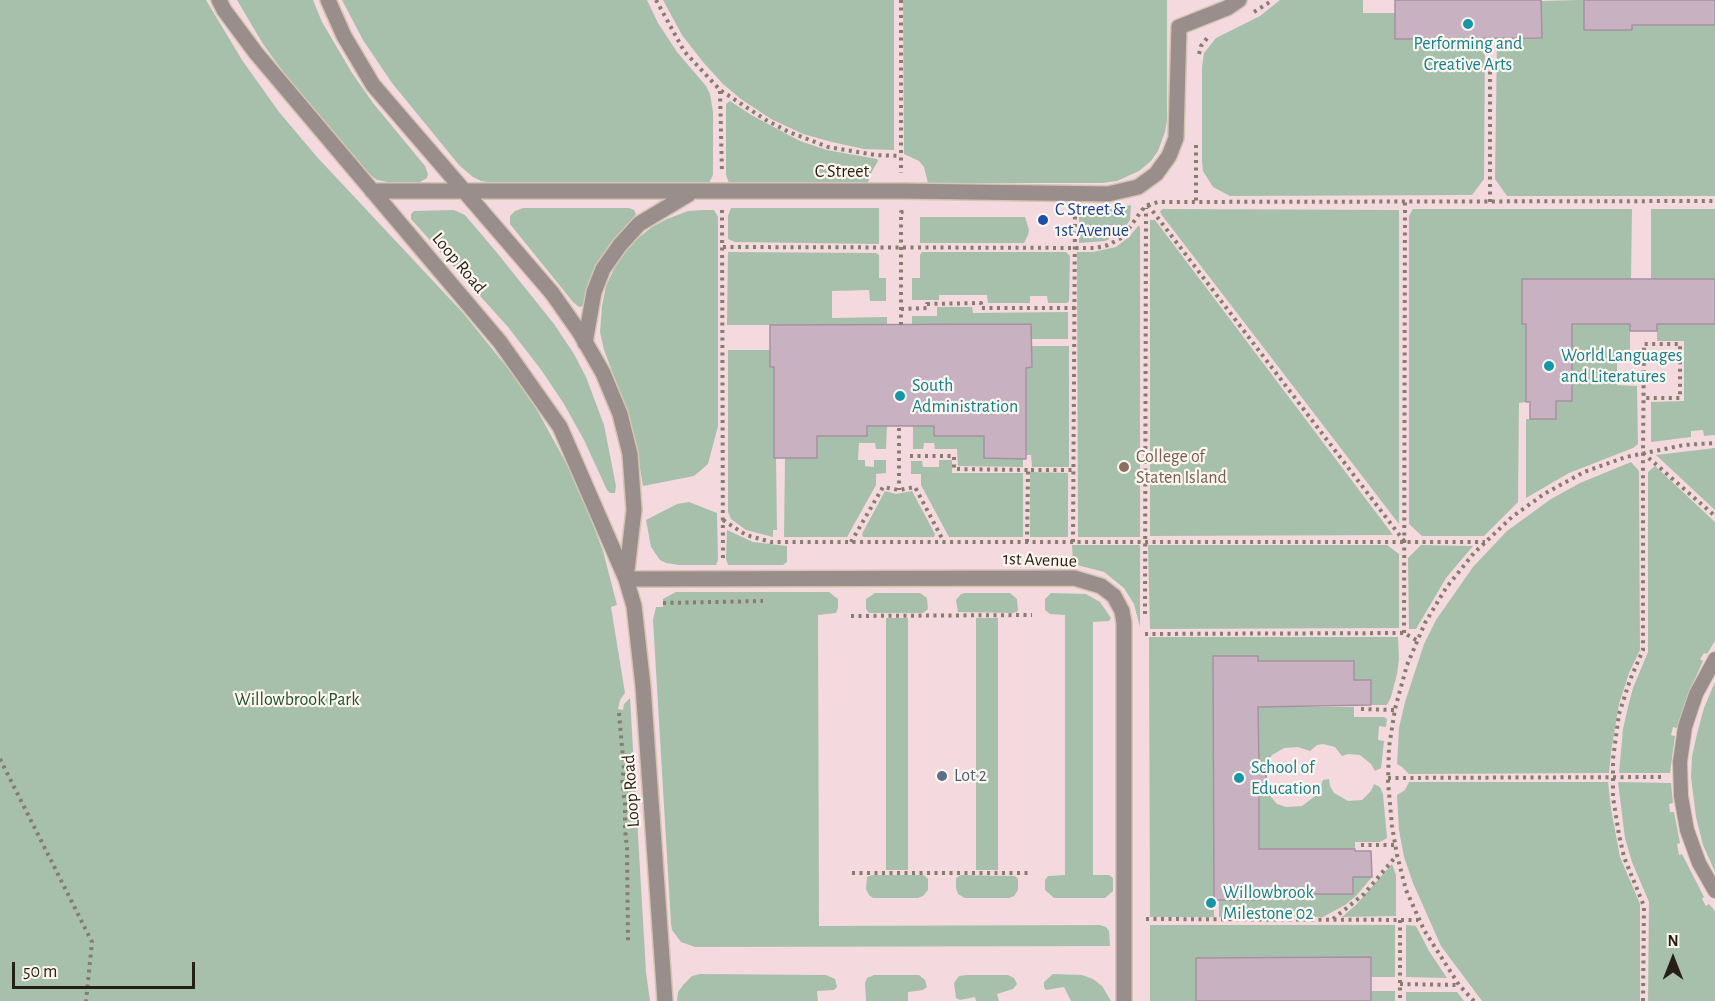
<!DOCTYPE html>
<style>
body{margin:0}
#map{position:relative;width:1715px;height:1001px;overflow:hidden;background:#fae8d3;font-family:"Alegreya Sans",sans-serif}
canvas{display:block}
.north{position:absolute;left:1643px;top:929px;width:60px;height:60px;-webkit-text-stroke:4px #fef7ef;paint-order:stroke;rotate:0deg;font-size:16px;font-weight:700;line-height:24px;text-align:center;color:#261f18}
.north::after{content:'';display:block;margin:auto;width:21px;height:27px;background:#261f18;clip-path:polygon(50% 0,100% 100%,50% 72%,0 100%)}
.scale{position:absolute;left:12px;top:962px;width:183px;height:27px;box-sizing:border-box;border:3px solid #261f18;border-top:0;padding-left:8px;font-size:18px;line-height:21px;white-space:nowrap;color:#261f18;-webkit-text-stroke:4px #fef7ef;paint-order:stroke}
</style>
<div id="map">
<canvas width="1715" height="1001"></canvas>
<div class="north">N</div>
<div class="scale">50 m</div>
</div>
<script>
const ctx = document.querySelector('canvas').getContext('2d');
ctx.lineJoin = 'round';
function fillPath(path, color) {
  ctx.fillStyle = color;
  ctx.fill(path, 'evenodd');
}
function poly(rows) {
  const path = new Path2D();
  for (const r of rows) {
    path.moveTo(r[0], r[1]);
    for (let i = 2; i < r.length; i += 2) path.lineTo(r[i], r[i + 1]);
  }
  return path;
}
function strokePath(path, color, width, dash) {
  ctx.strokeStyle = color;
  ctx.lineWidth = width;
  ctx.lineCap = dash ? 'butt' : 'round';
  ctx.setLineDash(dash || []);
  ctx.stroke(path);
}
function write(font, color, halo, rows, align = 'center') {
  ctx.font = font + ' "Alegreya Sans",sans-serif';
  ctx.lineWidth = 4.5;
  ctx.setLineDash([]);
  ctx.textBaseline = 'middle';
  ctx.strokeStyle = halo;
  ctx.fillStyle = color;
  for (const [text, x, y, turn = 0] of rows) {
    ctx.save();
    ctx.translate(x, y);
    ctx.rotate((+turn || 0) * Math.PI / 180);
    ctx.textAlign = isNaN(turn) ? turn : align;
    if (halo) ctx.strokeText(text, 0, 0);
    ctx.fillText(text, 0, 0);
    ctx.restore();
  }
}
fillPath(poly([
 [172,0,1715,0,1715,1001,633,1001]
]), '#f4d9de');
fillPath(poly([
 [0,0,206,0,242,60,279,112,317,157,464,314,514,376,537,410,576,481,603,551,617,605,611,607,625,693,620,700,618,709,623,710,624,704,630,698,646,972,650,1001,0,1001],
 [237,0,313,0,322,22,352,73,373,103,425,166,428,174,427,178,420,182,393,183,377,180,369,174,298,92,263,44],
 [342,0,647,0,658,23,677,52,706,86,710,94,713,112,713,175,709,183,509,185,481,181,473,177,459,165,392,83,363,40],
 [663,0,894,0,894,150,864,149,832,142,803,134,771,119,741,99,723,84,703,62,682,35],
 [903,0,1167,0,1167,121,1165,132,1158,151,1151,161,1139,171,1117,181,1102,183,928,183,924,167,919,161,904,154],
 [1280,0,1363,0,1363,13,1395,13,1396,39,1485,39,1484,179,1472,195,1230,196,1213,187,1203,171,1202,161,1202,67,1204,53,1216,38,1260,16],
 [1579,0,1584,0,1585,30,1632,30,1632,25,1715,25,1715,196,1507,196,1495,179,1497,39,1541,38,1541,1],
 [730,101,753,116,800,141,827,150,877,159,878,161,870,175,868,183,729,183,726,175,726,104],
 [1131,205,1130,220,1121,233,1105,241,1079,243,1079,209,1114,209],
 [523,208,629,208,634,210,636,214,634,217,609,245,599,262,584,306,579,307,573,302,510,224,510,216,515,211],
 [731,208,879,208,879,244,735,242,728,239,728,216],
 [1163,209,1399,210,1399,524,1161,214,1160,211],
 [1413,209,1632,209,1631,279,1522,324,1526,324,1526,402,1519,403,1518,502,1484,536,1422,536,1409,524,1409,216],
 [1651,209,1715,209,1715,279,1651,279],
 [454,210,465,215,498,254,554,324,574,354,586,377,604,425,616,486,615,493,610,493,607,490,584,440,564,404,542,371,508,327,411,219,411,214,414,211],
 [702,210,714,210,718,217,718,426,708,464,694,476,643,486,636,443,627,410,604,350,600,332,602,306,606,286,615,267,623,253,637,239,652,227,667,219,688,211],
 [920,217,1025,217,1029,230,1028,235,1024,243,920,243],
 [1150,220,1155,220,1393,535,1150,536],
 [1139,225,1140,228,1140,537,1078,537,1077,252,1093,252,1116,247,1129,237],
 [728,252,876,253,879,255,879,278,886,278,886,301,870,301,869,290,832,291,832,318,887,317,887,325,727,325],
 [922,252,1066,252,1070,256,1069,301,1067,303,1048,303,1047,296,1030,296,1030,303,988,303,987,295,939,295,939,300,912,300,912,278,920,278,920,255],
 [937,307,972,307,973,313,1068,312,1068,339,1031,339,912,325,912,316,937,316],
 [1572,324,1630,324,1630,358,1617,358,1617,385,1637,386,1638,444,1633,448,1569,473,1526,498,1526,419,1556,419,1554,401,1572,401],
 [1657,324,1715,324,1715,435,1704,436,1703,430,1691,431,1691,437,1651,442,1651,402,1684,401,1684,341,1657,341],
 [1031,346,1069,346,1069,467,1032,467,1031,455,1026,455,1026,368],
 [728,350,770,350,770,367,774,367,774,458,776,458,777,530,773,530,773,537,746,530,731,519,728,512],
 [867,425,887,425,886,449,876,449,875,443,859,443,858,460,865,460,865,466,874,467,874,460,886,460,886,473,876,474,876,485,847,537,784,537,785,458,817,458,817,436,867,436],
 [913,425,934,425,934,436,984,436,984,458,1023,459,1023,467,958,466,957,449,935,449,934,443,924,443,923,449,913,449],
 [1715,448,1715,510,1656,455],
 [939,460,952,460,952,473,1023,473,1023,537,949,537,921,485,921,474,911,474,911,461,922,461,923,467,939,467],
 [1631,462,1639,471,1640,650,1629,673,1619,704,1611,752,1609,773,1409,774,1402,767,1397,764,1399,728,1405,702,1424,644,1436,620,1473,567,1507,531,1551,499,1580,483],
 [1655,466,1715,522,1715,641,1707,654,1704,653,1700,659,1703,661,1689,692,1677,728,1673,727,1671,735,1675,736,1670,773,1619,773,1623,729,1628,707,1633,688,1648,652,1648,472],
 [1030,472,1068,473,1068,537,1030,537],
 [885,491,896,494,912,491,935,534,934,537,863,537,862,534],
 [689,502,717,513,718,560,716,565,679,565,666,563,660,560,651,547,646,520,677,504],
 [727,530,753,542,787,546,787,562,783,565,728,565,726,559],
 [1072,545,1140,545,1140,627,1134,604,1124,588,1104,572,1073,564],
 [1148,545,1387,545,1399,554,1399,628,1150,629],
 [1421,545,1473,546,1446,578,1416,629,1409,629,1408,558],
 [676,592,829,592,838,599,838,608,836,613,818,615,819,926,1100,925,1106,927,1109,931,1110,946,695,947,681,942,672,930,671,924,653,620,656,607,663,607,663,599],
 [875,593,920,593,927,598,928,609,923,613,869,613,866,609,866,599],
 [965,593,1010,593,1017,599,1018,611,1013,613,958,612,956,600,961,594],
 [1051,593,1086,594,1100,602,1111,618,1109,621,1093,622,1093,875,1109,875,1113,878,1113,891,1105,898,1054,898,1045,890,1045,880,1048,876,1065,875,1065,615,1050,614,1045,610,1045,599],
 [886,618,908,618,908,870,886,870],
 [976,618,998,618,998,870,976,870],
 [1149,637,1398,637,1399,659,1397,674,1391,697,1387,705,1371,705,1371,680,1354,680,1258,661,1258,656,1213,656,1214,917,1150,917],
 [1715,682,1715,872,1703,845,1696,817,1691,777,1692,756,1697,734,1704,708],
 [1258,707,1354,707,1354,717,1384,717,1387,719,1386,727,1379,726,1378,740,1384,741,1381,768,1375,771,1371,764,1360,755,1348,754,1342,756,1335,747,1323,744,1317,745,1310,751,1298,747,1284,748,1272,755,1266,764,1259,764],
 [1329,779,1330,786,1334,793,1348,801,1362,800,1371,791,1374,784,1380,787,1383,794,1387,838,1380,842,1355,842,1355,849,1259,849,1259,791,1266,791,1277,804,1286,807,1302,806,1318,794,1323,780],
 [1409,782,1608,782,1611,809,1620,857,1640,904,1640,1001,1482,1001,1441,946,1413,883,1404,857,1399,830,1397,795,1405,790],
 [1618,782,1671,783,1673,803,1669,804,1670,812,1674,812,1680,843,1677,844,1679,855,1682,854,1704,897,1702,899,1706,906,1709,904,1715,911,1715,1001,1648,1001,1649,902,1632,862,1625,838],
 [1392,864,1396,875,1396,916,1342,917,1356,905],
 [1353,872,1372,877,1356,896,1345,905,1323,917,1219,917,1219,900,1259,900,1259,894,1353,894],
 [872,875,924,875,928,879,928,890,923,896,918,898,873,898,869,895,866,889,867,877],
 [961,875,1015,876,1018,879,1018,890,1014,896,1009,898,965,898,958,894,956,888,956,878],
 [1150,925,1395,925,1395,977,1371,977,1371,957,1197,958,1196,1001,1150,1001],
 [1406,925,1416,926,1429,951,1447,978,1406,977],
 [700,974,826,975,835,979,837,987,834,990,817,991,818,1001,677,1001,678,992,684,984,692,976],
 [1053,974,1082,975,1093,979,1102,986,1111,1001,1071,1001,1064,987,1046,990,1044,987,1044,982],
 [874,975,919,975,925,980,927,987,923,990,908,992,908,1001,866,1001,865,983,867,978],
 [967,975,1008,975,1014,978,1017,984,1013,989,997,994,999,1001,976,1001,975,997,960,1000,956,998,954,983,959,976],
 [1371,991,1395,991,1395,1001,1371,1001],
 [1406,992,1457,992,1464,1001,1406,1001]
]), '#a7c0ac');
const building = poly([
 [1395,0,1541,0,1542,38,1395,39,1395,0],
 [1584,0,1715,0,1715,25,1632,25,1632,30,1584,30,1584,0],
 [1522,279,1715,279,1715,324,1657,324,1657,331,1630,331,1630,324,1572,324,1572,401,1556,401,1556,419,1530,419,1530,402,1526,402,1526,324,1522,324,1522,279],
 [1031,324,1032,367,1026,368,1026,459,984,458,984,436,934,436,934,426,867,426,867,436,817,436,817,458,774,458,774,367,770,367,770,325,1031,324],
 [1213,656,1258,656,1258,661,1354,661,1354,680,1371,680,1371,705,1258,707,1259,764,1266,764,1266,791,1259,791,1259,849,1355,849,1355,851,1371,851,1372,877,1353,877,1353,894,1259,894,1259,900,1214,900,1213,656],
 [1371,957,1371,1001,1196,1001,1196,958,1371,957]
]);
fillPath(building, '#c8b2c1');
strokePath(building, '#a791a0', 1.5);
const pedestrian = poly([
 [1715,659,1696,694,1685,727,1680,762,1681,796,1687,830,1699,863,1715,891]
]);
const minor = poly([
 [219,0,224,10,256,53,500,342,560,427,626,579,634,606,643,686,665,1001],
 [328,0,344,36,373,85,552,293,580,333,603,373,620,414,630,454,634,510,626,579],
 [372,191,901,191,1108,194,1138,187,1156,174,1169,156,1176,138,1179,27,1227,8,1239,0],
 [585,343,594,292,603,269,620,245,639,224,689,194],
 [626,579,1074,578,1101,586,1114,596,1122,611,1124,623,1124,1001]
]);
strokePath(pedestrian, '#d4c4b1', 16);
strokePath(minor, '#d4c4b1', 18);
strokePath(poly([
 [656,0,684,51,720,90,766,120,789,132,828,147,875,155,901,156],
 [901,0,901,173],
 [1254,12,1273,0],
 [1199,54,1201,46,1208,37],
 [720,91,722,173],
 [1196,145,1196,201],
 [1490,202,1490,39],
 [1148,205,1404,541],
 [722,210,723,560],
 [723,247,1096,248,1108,245,1123,237,1142,210,1148,205,1158,202,1715,201],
 [901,309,927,308,927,304,981,303,981,308,1075,308],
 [901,325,901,212,905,212],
 [899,428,899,490],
 [1643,453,1715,516],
 [910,456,954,456,954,469,1028,470],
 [723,520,746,535,771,542,1485,542],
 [851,542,883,487,899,490,915,487,944,542],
 [1027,542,1028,470,1073,470],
 [1073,542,1075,213],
 [663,603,763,601],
 [1145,614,1146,208],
 [851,616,1032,615],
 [1404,633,1405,202],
 [1145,634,1404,633,1418,641],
 [1361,709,1395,710],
 [619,713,624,769,622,780,625,804,625,829,627,848,628,942],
 [0,759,92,942,86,1001],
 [1388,778,1663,777],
 [1361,845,1395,845],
 [852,873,1032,873],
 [1146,919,1418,920],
 [1333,919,1364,894,1397,855],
 [1400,920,1400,1001],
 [1400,984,1459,985],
 [1474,1001,1459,985,1424,930,1406,890,1397,855,1392,826,1388,782,1389,747,1395,709,1407,665,1425,623,1446,588,1474,553,1512,517,1544,494,1584,472,1626,457,1684,445,1715,443],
 [1643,1001,1644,906,1624,857,1619,835,1613,797,1613,759,1619,714,1630,680,1643,650,1643,452,1644,344,1680,344,1680,398,1644,398]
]), '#887c6e', 4, [3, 4.5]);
strokePath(pedestrian, '#9a8e8d', 14);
strokePath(minor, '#9a8e8d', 15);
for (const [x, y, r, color] of [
 [1468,24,6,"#0f9aa8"],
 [1043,220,6,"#1a4fb4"],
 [1549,366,6,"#0f9aa8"],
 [900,396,6,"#0f9aa8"],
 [1124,467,6,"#8d6e63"],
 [942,776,6,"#5c6f8a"],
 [1239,778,6,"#0f9aa8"],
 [1211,903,6,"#0f9aa8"]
]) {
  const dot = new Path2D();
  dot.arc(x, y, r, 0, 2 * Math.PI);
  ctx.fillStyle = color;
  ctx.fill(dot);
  strokePath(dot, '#fef7ef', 2);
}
write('18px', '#0d838f', '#fef7ef', [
 ["Performing and",1468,44,"center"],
 ["Creative Arts",1468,65,"center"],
 ["World Languages",1561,356],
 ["and Literatures",1561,377],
 ["South",912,386],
 ["Administration",912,407],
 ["School of",1251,768],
 ["Education",1251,789],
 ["Willowbrook",1223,893],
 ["Milestone 02",1223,914]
], 'left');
write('18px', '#261f18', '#fef7ef', [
 ["C Street",842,172],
 ["Loop Road",459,263,50],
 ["1st Avenue",1040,560,2],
 ["Loop Road",631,791,-94]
]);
write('18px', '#164399', '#fef7ef', [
 ["C Street &",1055,210],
 ["1st Avenue",1055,231]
], 'left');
write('18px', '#785e54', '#fef7ef', [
 ["College of",1136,457],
 ["Staten Island",1136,478]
], 'left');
write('18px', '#1d532e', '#fef7ef', [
 ["Willowbrook Park",297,700]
]);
write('18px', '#4e5e75', '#fef7ef', [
 ["Lot 2",954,776]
], 'left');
</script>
